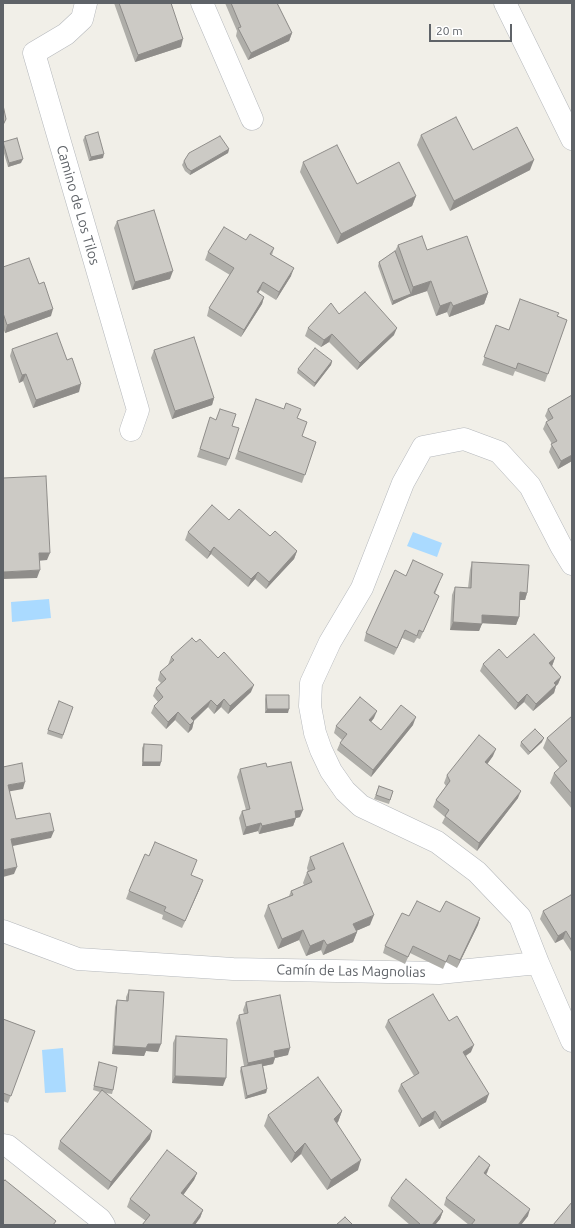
<!DOCTYPE html>
<meta charset="utf-8">
<style>
body{margin:0}
#map{position:relative;width:575px;height:1228px;overflow:hidden;background:#f1efe8;font-family:Ubuntu,sans-serif}
canvas{display:block}
.frame{position:absolute;inset:0;border:4px solid #5f6368;pointer-events:none}
.scale{position:absolute;left:429px;top:24px;width:83px;height:18px;box-sizing:border-box;border:2px solid #5f6368;border-top:0;padding-left:5px;font-size:12px;line-height:14px;white-space:nowrap;color:#5f6368;-webkit-text-stroke:3px #fff;paint-order:stroke}
</style>
<div id="map">
<canvas width="575" height="1228"></canvas>
<div class="frame"></div>
<div class="scale">20 m</div>
</div>
<script>
const ctx = document.querySelector('canvas').getContext('2d');
ctx.lineJoin = 'round';
function fillPath(path, color) {
  ctx.fillStyle = color;
  ctx.fill(path, 'evenodd');
}
function poly(rows) {
  const path = new Path2D();
  for (const r of rows) {
    path.moveTo(r[0], r[1]);
    for (let i = 2; i < r.length; i += 2) path.lineTo(r[i], r[i + 1]);
  }
  return path;
}
function strokePath(path, color, width, dash) {
  ctx.strokeStyle = color;
  ctx.lineWidth = width;
  ctx.lineCap = dash ? 'butt' : 'round';
  ctx.setLineDash(dash || []);
  ctx.stroke(path);
}
function write(font, color, halo, rows, align = 'center') {
  ctx.font = font + ' Ubuntu,sans-serif';
  ctx.lineWidth = 3;
  ctx.setLineDash([]);
  ctx.textBaseline = 'middle';
  ctx.strokeStyle = halo;
  ctx.fillStyle = color;
  for (const [text, x, y, turn = 0] of rows) {
    ctx.save();
    ctx.translate(x, y);
    ctx.rotate((+turn || 0) * Math.PI / 180);
    ctx.textAlign = isNaN(turn) ? turn : align;
    if (halo) ctx.strokeText(text, 0, 0);
    ctx.fillText(text, 0, 0);
    ctx.restore();
  }
}
fillPath(poly([
 [413,532,442,543,437,557,407,546],
 [49,599,51,618,12,622,11,602],
 [63,1048,66,1092,45,1093,42,1050]
]), '#aadaff');
const minor = poly([
 [86,3,82,19,66,34,34,53,138,410,131,430],
 [202,3,252,119],
 [3,931,78,959,233,969,439,973,538,963,572,1041],
 [538,963,520,917,477,872,437,842,361,806,345,791,331,771,321,750,315,733,310,706,311,683,330,642,362,588,403,483,423,447,464,439,499,452,530,486,561,546,572,564],
 [3,1145,8,1146,100,1219,104,1225]
]);
const tertiary = poly([
 [505,3,572,139]
]);
strokePath(minor, '#b5b8bc', 23);
strokePath(tertiary, '#b5b8bc', 23);
strokePath(minor, '#fff', 22);
strokePath(tertiary, '#fff', 22);
fillPath(poly([
 [114,3,171,3,181,47,135,62],
 [225,3,277,3,292,33,289,41,248,60,236,36,237,31],
 [421,135,473,150,530,170,450,211,417,145],
 [85,136,103,158,89,161,83,140],
 [3,142,21,163,8,167,3,150],
 [229,149,228,153,190,175,185,171,182,165,184,161],
 [303,162,357,184,416,196,412,206,337,244,300,172],
 [117,221,170,279,132,290,114,228],
 [246,240,274,248,272,255,291,276,276,300,260,290,258,293,264,297,262,304,241,337,207,316,209,308,230,275,205,260,208,252],
 [398,245,427,250,488,293,484,304,449,317,447,312,436,316,427,291,409,297,392,305,378,266,379,262,395,251],
 [3,267,51,316,5,333,3,328],
 [339,314,394,335,357,370,329,342,321,347,305,336,308,328],
 [557,316,567,320,545,382,515,371,513,376,482,365,496,325,509,330],
 [12,349,79,392,33,408,23,381,19,383,10,356],
 [154,350,214,398,212,405,172,419,151,358],
 [332,361,331,365,314,387,297,373,298,369],
 [572,395,572,461,558,469,549,452,552,444,543,429,546,422,548,421,545,416,548,409],
 [256,399,297,418,302,436,316,442,302,483,235,459],
 [208,425,232,426,229,459,226,466,197,457],
 [229,520,270,536,297,551,294,559,266,589,255,579,248,587,211,554,207,559,185,540,188,532],
 [472,562,527,593,525,600,520,600,519,617,516,625,482,623,479,631,450,630,452,595,455,587,468,588,470,570],
 [406,576,440,581,435,594,439,596,420,639,417,638,414,643,402,638,394,655,364,641,366,633],
 [196,642,218,658,251,692,228,714,221,707,214,714,208,707,194,721,192,729,188,733,175,720,166,729,151,713,154,706,158,702,153,696,156,688,161,683,158,680,160,672,168,665,171,657],
 [507,658,555,658,552,666,561,677,558,684,556,686,554,693,533,711,524,702,515,710,480,671,483,664],
 [266,695,288,713,265,713,265,699],
 [73,707,62,739,47,734,48,730],
 [572,716,572,809,550,783,554,773,560,768,543,748,547,738],
 [374,718,371,722,381,730,413,725,371,777,337,750,340,743,342,740,334,733,336,726],
 [521,742,542,742,528,755,520,746],
 [144,744,160,766,142,766,142,748],
 [493,756,487,764,518,798,477,851,442,823,445,817,433,807,436,800,446,786,444,783,447,775],
 [267,767,300,817,296,818,293,826,259,834,258,831,243,835,239,818,242,811,246,810,237,777,240,769],
 [379,786,393,791,389,804,374,799],
 [149,856,194,868,191,875,200,888,182,928,162,919,163,915,126,899,129,891],
 [310,857,370,925,356,931,357,932,353,942,323,955,321,950,306,956,299,940,278,949,264,916,268,905,289,896,291,891,304,885,303,883,307,872,308,872,307,868],
 [572,897,572,953,563,939,555,943,540,919,543,911],
 [440,912,480,918,478,925,457,968,446,962,443,969,410,953,405,964,383,953,385,946,409,916],
 [129,990,158,1052,146,1051,144,1056,112,1054,115,1007,117,1000,126,1001,126,997],
 [246,1002,288,1055,275,1058,273,1064,263,1066,267,1089,266,1093,245,1099,240,1071,241,1067,244,1066,236,1023,239,1015,244,1014,243,1010],
 [3,1019,35,1031,8,1103,3,1101],
 [388,1020,449,1021,471,1052,466,1056,486,1102,439,1129,433,1119,419,1127,398,1091,401,1084,414,1076,385,1027],
 [176,1036,223,1086,172,1083,173,1043],
 [99,1062,113,1090,112,1094,105,1093,150,1139,108,1190,58,1149,60,1141,100,1092,93,1090,98,1066],
 [342,1111,338,1122,337,1123,358,1170,327,1190,301,1154,291,1163,264,1126,268,1115],
 [490,1165,486,1174,528,1216,521,1225,469,1225,444,1205,446,1198],
 [197,1173,194,1180,183,1195,203,1210,200,1218,146,1221,127,1207,130,1199],
 [391,1198,443,1211,440,1219,435,1225,410,1225,388,1206]
]), '#afaea9');
fillPath(poly([
 [292,33,289,41,248,60,251,53],
 [183,39,181,47,135,62,138,55],
 [229,149,228,153,190,175,191,171],
 [104,154,103,158,89,161,91,157],
 [23,159,21,163,8,167,9,163],
 [534,160,530,170,450,211,454,201],
 [416,196,412,206,337,244,341,234],
 [294,268,291,276,276,300,279,292],
 [173,271,170,279,132,290,135,282],
 [431,281,427,291,409,297,392,305,393,301,411,294,413,287],
 [263,282,260,290,254,299,257,292],
 [488,293,484,304,449,317,453,306],
 [264,297,262,304,241,337,244,330],
 [451,302,447,312,436,316,440,306],
 [53,309,51,316,5,333,7,325],
 [397,328,394,335,357,370,360,363],
 [332,334,329,342,321,347,324,340],
 [332,361,331,365,314,387,315,383],
 [26,374,23,381,19,383,22,375],
 [81,384,79,392,33,408,36,400],
 [214,398,212,405,172,419,175,411],
 [572,455,572,461,558,469,561,461],
 [214,547,211,554,207,559,210,552],
 [297,551,294,559,266,589,269,582],
 [39,553,50,553,47,560,37,561],
 [40,570,37,578,3,579,3,572],
 [258,572,255,579,248,587,251,579],
 [520,592,527,593,525,600,517,600],
 [482,615,519,617,516,625,479,623],
 [453,622,482,624,479,631,450,630],
 [405,630,402,638,394,655,397,648],
 [555,658,552,666,546,671,549,663],
 [561,677,558,684,556,686,554,693,533,711,536,704,554,683],
 [254,685,251,692,228,714,230,706],
 [527,694,524,702,515,710,518,703],
 [224,699,221,707,214,714,217,706],
 [211,700,208,707,190,724,191,718],
 [267,709,289,709,288,713,265,713],
 [377,711,374,718,366,728,369,720],
 [178,712,175,720,166,729,168,722],
 [416,717,413,725,371,777,373,770],
 [194,721,192,729,188,733,190,725],
 [544,738,542,742,528,755,530,752],
 [496,749,493,756,483,770,485,762],
 [143,762,161,762,160,766,142,766],
 [25,782,23,789,6,792,8,785],
 [521,791,518,798,477,851,479,843],
 [303,810,300,817,292,819,295,811],
 [296,818,293,826,259,834,262,826],
 [261,823,258,831,243,835,246,827],
 [54,831,51,838,8,847,11,839],
 [17,867,14,874,3,877,3,870],
 [203,880,200,888,182,928,185,921],
 [374,915,370,925,349,934,353,924],
 [480,918,478,925,457,968,460,960],
 [303,930,299,940,278,949,282,939],
 [566,931,563,939,555,943,558,936],
 [357,932,353,942,323,955,327,945],
 [324,940,321,950,306,956,310,946],
 [148,1044,161,1044,158,1052,146,1051,144,1056,112,1054,114,1046],
 [474,1045,471,1052,460,1059,463,1052],
 [290,1048,288,1055,275,1058,273,1064,245,1070,248,1063,274,1051],
 [175,1076,226,1078,223,1086,172,1083],
 [267,1089,266,1093,245,1099,247,1096],
 [489,1094,486,1102,439,1129,442,1122],
 [342,1111,338,1122,330,1129,334,1119],
 [435,1111,433,1119,419,1127,422,1119],
 [152,1131,150,1139,108,1190,111,1182],
 [305,1143,301,1154,291,1163,295,1153],
 [361,1160,358,1170,327,1190,331,1180],
 [490,1165,487,1173,481,1180,484,1173],
 [197,1173,194,1180,179,1201,181,1193],
 [530,1209,528,1216,521,1225,518,1225],
 [203,1210,200,1218,195,1225,192,1225],
 [443,1211,440,1219,435,1225,432,1225]
]), '#8f8d8a');
const building = poly([
 [119,3,171,3,183,39,138,55,119,3],
 [231,3,277,3,292,33,251,53,238,28,241,27,231,3],
 [3,105,6,119,3,125,3,105],
 [456,117,473,150,517,127,534,160,454,201,421,135,456,117],
 [98,132,104,154,91,157,85,136,98,132],
 [220,136,229,149,191,171,187,168,184,161,189,153,220,136],
 [17,138,23,159,9,163,3,142,17,138],
 [337,145,357,184,399,162,416,196,341,234,303,162,337,145],
 [154,210,173,271,135,282,117,221,154,210],
 [224,227,246,240,250,234,274,248,270,254,294,268,279,292,263,282,257,292,264,297,244,330,209,308,234,268,208,252,224,227],
 [422,236,427,250,467,236,488,293,453,306,451,302,440,306,431,281,413,287,398,245,422,236],
 [395,251,411,294,393,301,379,262,395,251],
 [29,258,39,284,44,282,53,309,7,325,3,313,3,267,29,258],
 [365,292,397,328,360,363,332,334,324,340,308,328,331,303,339,314,365,292],
 [520,299,559,313,557,316,567,320,548,374,518,363,516,369,484,357,496,325,509,330,520,299],
 [57,333,67,360,72,358,81,384,36,400,26,374,22,375,12,349,57,333],
 [194,337,214,398,175,411,154,350,194,337],
 [315,348,332,361,315,383,298,369,315,348],
 [572,395,572,455,561,461,551,444,557,441,546,422,553,418,548,409,572,395],
 [256,399,284,409,286,403,301,409,297,418,307,422,302,436,316,442,305,475,238,451,256,399],
 [220,409,236,414,232,426,239,428,229,459,200,449,210,417,216,420,220,409],
 [46,476,50,553,39,553,40,570,3,572,3,478,46,476],
 [212,505,229,520,239,509,270,536,275,531,297,551,269,582,258,572,251,579,214,547,210,552,188,532,212,505],
 [413,560,443,574,434,593,439,596,423,632,419,630,417,636,405,630,397,648,366,633,395,570,406,576,413,560],
 [472,562,529,565,527,593,520,592,519,617,482,615,482,624,453,622,455,587,471,588,472,562],
 [534,634,555,658,549,663,561,677,554,683,556,685,536,704,527,694,518,703,483,664,499,649,507,658,534,634],
 [192,638,196,642,200,639,218,658,224,652,254,685,230,706,224,699,217,706,211,700,191,718,194,721,190,725,178,712,168,722,154,706,163,697,156,688,166,679,160,672,174,660,171,657,192,638],
 [266,695,289,695,289,709,267,709,266,695],
 [360,697,377,711,369,720,381,730,401,705,416,717,373,770,340,743,347,734,336,726,360,697],
 [59,701,73,707,63,735,48,730,59,701],
 [572,716,572,794,554,773,567,761,547,738,572,716],
 [535,729,544,738,530,752,521,742,535,729],
 [479,735,496,749,485,762,521,791,479,843,445,816,449,810,436,800,450,781,447,775,479,735],
 [144,744,162,745,161,762,143,762,144,744],
 [291,762,303,810,295,811,296,818,262,826,261,823,246,827,242,811,250,809,240,769,266,763,267,767,291,762],
 [22,763,25,782,8,785,16,819,50,813,54,831,11,839,17,867,3,870,3,767,22,763],
 [379,786,393,791,390,800,376,795,379,786],
 [155,842,197,860,191,875,203,880,185,921,164,911,166,907,129,891,145,854,149,856,155,842],
 [343,843,374,915,353,924,357,932,327,945,324,940,310,946,303,930,282,939,268,905,293,895,291,891,312,882,307,872,315,869,310,857,343,843],
 [571,895,572,897,572,941,566,931,558,936,543,911,571,895],
 [417,901,440,912,446,901,480,918,460,960,449,955,446,962,413,946,408,957,385,946,402,913,409,916,417,901],
 [129,990,164,992,161,1044,148,1044,146,1048,114,1046,117,1000,128,1001,129,990],
 [433,994,449,1021,457,1016,474,1045,463,1052,489,1094,442,1122,435,1111,422,1119,401,1084,419,1073,388,1020,433,994],
 [280,995,290,1048,274,1051,275,1057,248,1063,239,1015,248,1013,246,1002,280,995],
 [3,1019,35,1031,11,1096,3,1093,3,1019],
 [176,1036,227,1039,226,1078,175,1076,176,1036],
 [99,1062,117,1067,113,1090,94,1086,99,1062],
 [262,1063,267,1089,247,1096,241,1067,262,1063],
 [318,1077,342,1111,334,1119,361,1160,331,1180,305,1143,295,1153,268,1115,318,1077],
 [102,1090,152,1131,111,1182,60,1141,102,1090],
 [167,1150,197,1173,181,1193,203,1210,192,1225,142,1225,150,1215,130,1199,167,1150],
 [479,1156,490,1165,484,1173,530,1209,518,1225,471,1225,475,1220,446,1198,479,1156],
 [406,1179,443,1211,432,1225,421,1225,391,1198,406,1179],
 [5,1180,56,1221,53,1225,3,1225,3,1182,5,1180],
 [572,1202,572,1225,553,1225,572,1202],
 [345,1217,353,1225,336,1225,345,1217]
]);
fillPath(building, '#cccac5');
strokePath(building, '#8f8d8a', 1);
write('14px', '#5f6368', '#fff', [
 ["Camino de Los Tilos",78,205,74],
 ["Camín de Las Magnolias",351,971,1]
]);
</script>
